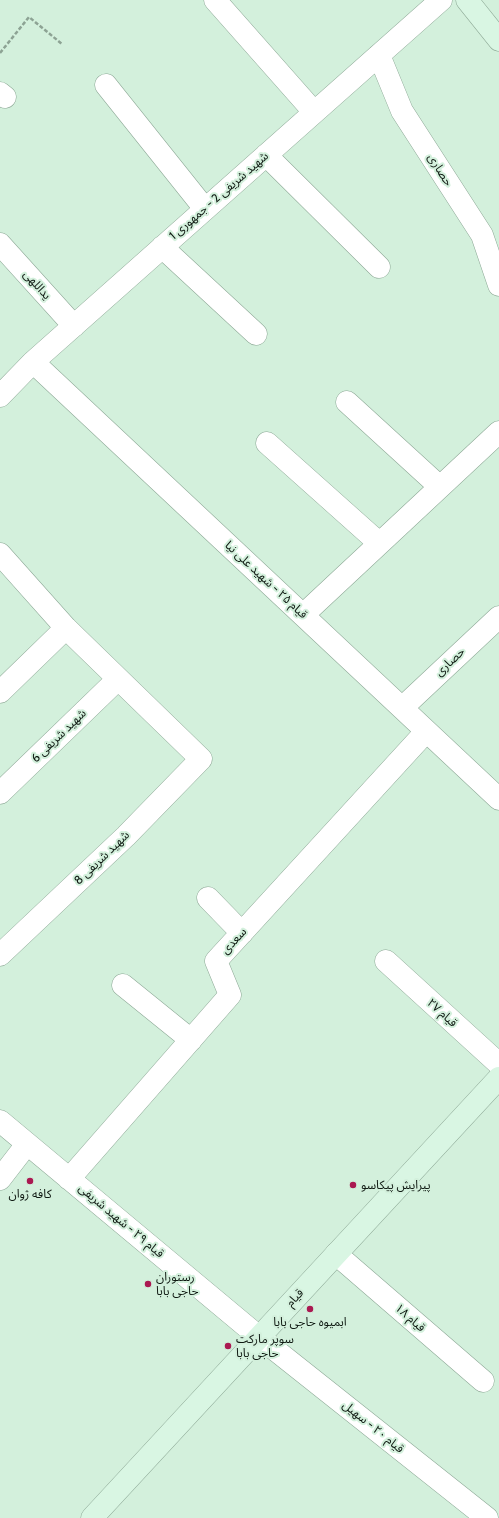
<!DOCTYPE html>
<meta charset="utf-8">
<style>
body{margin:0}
canvas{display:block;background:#d3f0dc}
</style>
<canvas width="499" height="1518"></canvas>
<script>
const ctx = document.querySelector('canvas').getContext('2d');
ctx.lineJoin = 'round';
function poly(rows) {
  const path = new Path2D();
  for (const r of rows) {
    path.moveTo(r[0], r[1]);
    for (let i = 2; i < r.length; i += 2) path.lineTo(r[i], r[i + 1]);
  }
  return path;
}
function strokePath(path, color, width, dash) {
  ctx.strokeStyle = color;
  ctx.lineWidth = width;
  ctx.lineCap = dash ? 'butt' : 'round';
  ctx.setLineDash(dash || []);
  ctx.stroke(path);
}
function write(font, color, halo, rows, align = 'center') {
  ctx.font = font + ' Cabin,"Noto Sans Arabic",sans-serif';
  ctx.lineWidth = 4;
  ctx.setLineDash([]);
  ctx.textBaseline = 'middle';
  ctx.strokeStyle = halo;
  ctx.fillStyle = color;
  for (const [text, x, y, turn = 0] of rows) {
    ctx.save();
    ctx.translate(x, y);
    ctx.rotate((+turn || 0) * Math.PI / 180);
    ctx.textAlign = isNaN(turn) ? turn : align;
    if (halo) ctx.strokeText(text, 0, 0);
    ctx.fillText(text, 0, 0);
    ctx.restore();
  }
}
const minor = poly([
 [215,0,314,112],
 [379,55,402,111,482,235,499,285],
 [106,85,205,209],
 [0,93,5,97],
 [266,155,379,267],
 [0,244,74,326],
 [162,247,256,334],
 [33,362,499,799],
 [0,396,33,362,441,0],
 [347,402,440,487],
 [267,443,379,543],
 [0,554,66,628,201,759,126,836,0,955],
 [303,615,499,432],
 [0,692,66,628],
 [402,708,499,617],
 [0,793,118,679],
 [208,898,242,933],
 [386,961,499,1064],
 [123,985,191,1040],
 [0,1121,259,1337,487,1518],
 [0,1179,27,1144],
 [69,1179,230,995,216,961,422,736,428,733],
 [336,1254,483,1381]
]);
const secondary = poly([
 [467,0,499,40],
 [92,1518,499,1078]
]);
strokePath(minor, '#8da896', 23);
strokePath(secondary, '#8da896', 23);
strokePath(poly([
 [0,53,29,17,62,44]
]), '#8da394', 2.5, [4, 2]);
strokePath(minor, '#fff', 22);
strokePath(secondary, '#d9f6e3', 22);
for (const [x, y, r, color] of [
 [30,1181,4,"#aa1951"],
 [353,1185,4,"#aa1951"],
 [148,1284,4,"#aa1951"],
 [310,1309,4,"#aa1951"],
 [228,1346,4,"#aa1951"]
]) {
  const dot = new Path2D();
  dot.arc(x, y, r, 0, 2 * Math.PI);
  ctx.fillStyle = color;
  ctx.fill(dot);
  strokePath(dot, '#d3f0dc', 1.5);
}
write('12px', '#0e1811', '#d3f0dc', [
 ["حصاری",440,170,58],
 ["شهید شریفی 2 - جمهوری 1",219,196,-41],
 ["یداللهی",37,285,48],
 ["قیام ۲۵ - شهید علی نیا",266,580,43],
 ["حصاری",450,662,-43],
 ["شهید شریفی 6",59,736,-44],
 ["شهید شریفی 8",102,858,-44],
 ["سعدی",234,941,-47],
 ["قیام ۲۷",442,1013,42],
 ["قیام ۲۹ - شهید شریفی",121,1221,40],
 ["قیام",295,1298,-47],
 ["قیام ۱۸",410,1318,41],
 ["قیام ۲۰ - سهیل",373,1427,39]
]);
write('12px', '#0e1811', '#d3f0dc', [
 ["پیرایش پیکاسو",361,1185],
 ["کافه ژوان",30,1194,"center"],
 ["رستوران",156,1277],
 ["حاجی بابا",156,1291],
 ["ابمیوه حاجی بابا",310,1322,"center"],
 ["سوپر مارکت",236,1339],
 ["حاجی بابا",236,1353]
], 'left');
</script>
